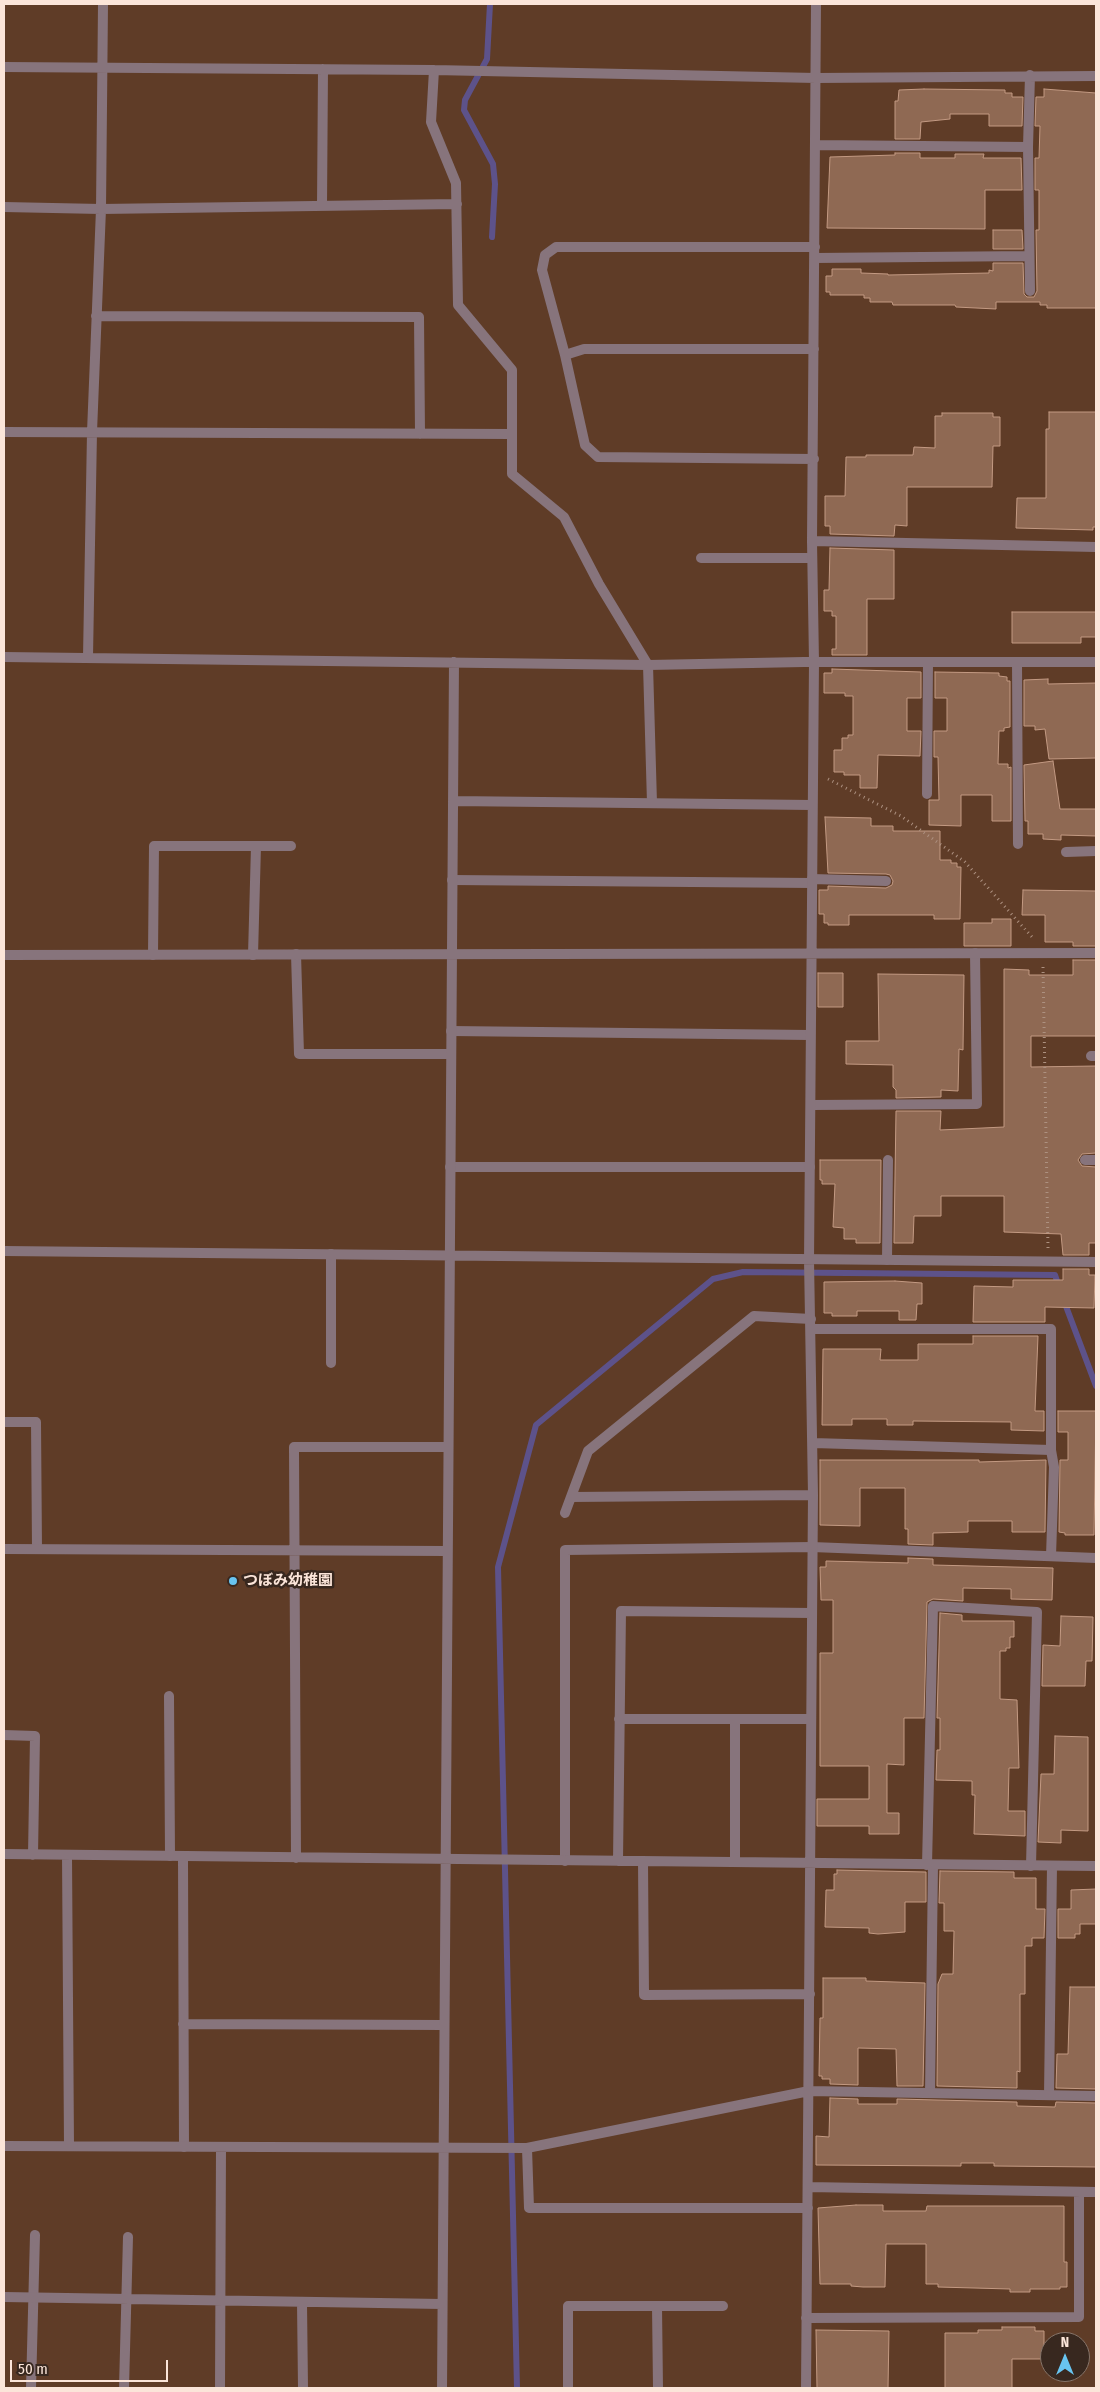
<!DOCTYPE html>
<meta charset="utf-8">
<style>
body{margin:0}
#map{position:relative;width:1100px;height:2392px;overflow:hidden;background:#5f3c27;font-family:"Fira Sans Condensed",sans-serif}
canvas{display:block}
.frame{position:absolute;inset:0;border:5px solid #fbe5d9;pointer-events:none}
.north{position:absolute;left:1040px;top:2332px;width:50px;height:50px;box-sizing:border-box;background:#38281f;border:1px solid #867469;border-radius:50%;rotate:0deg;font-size:14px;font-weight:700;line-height:20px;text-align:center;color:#fbe5d9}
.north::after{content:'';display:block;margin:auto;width:18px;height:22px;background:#68c4f0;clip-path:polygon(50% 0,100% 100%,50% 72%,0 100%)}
.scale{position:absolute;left:10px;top:2360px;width:158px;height:22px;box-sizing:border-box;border:2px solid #fbe5d9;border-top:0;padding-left:6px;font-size:15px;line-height:18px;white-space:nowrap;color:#fbe5d9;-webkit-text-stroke:4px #38281f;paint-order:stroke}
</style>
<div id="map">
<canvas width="1100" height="2392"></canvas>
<div class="frame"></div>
<div class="north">N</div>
<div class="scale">50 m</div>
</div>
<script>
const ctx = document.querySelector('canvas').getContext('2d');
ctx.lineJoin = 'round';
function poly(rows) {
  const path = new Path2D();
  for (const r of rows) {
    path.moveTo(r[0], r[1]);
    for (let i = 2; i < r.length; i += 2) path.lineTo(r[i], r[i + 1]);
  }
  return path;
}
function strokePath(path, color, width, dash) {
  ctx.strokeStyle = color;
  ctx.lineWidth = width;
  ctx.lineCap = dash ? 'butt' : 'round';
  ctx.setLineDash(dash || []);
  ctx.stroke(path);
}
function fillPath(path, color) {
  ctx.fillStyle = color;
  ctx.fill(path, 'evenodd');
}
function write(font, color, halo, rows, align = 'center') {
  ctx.font = font + ' "Fira Sans Condensed","Noto Sans JP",sans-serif';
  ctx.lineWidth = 5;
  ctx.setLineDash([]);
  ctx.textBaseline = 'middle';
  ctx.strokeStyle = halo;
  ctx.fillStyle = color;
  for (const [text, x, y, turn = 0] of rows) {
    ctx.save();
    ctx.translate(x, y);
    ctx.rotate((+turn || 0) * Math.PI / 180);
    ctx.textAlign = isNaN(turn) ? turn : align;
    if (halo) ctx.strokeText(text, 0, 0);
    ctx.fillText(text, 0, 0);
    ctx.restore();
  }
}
strokePath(poly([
 [490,4,487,59,465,100,464,110,493,164,495,184,492,237],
 [1064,1301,1096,1386],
 [517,2388,498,1567,536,1425,713,1279,743,1272,1055,1275,1059,1287]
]), '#5d528a', 6);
const building = poly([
 [924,89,1005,90,1005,93,1012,93,1012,97,1023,97,1022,126,989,126,989,114,950,114,950,119,921,122,920,139,895,139,895,101,898,101,899,90,924,89],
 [1044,89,1096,93,1096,308,1047,308,1047,305,1040,305,1040,302,996,302,996,309,956,307,955,305,893,305,892,302,870,302,870,298,864,298,864,295,830,295,830,292,826,292,826,276,832,276,832,269,861,269,861,273,888,274,888,275,989,273,989,270,993,271,993,263,1023,263,1024,294,1027,297,1034,297,1037,291,1036,230,1039,230,1039,190,1035,190,1035,158,1039,158,1040,126,1035,126,1036,97,1044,97,1044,89],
 [895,153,920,153,920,158,955,158,955,154,984,154,983,158,1021,158,1022,190,985,190,985,229,827,228,830,157,895,155,895,153],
 [993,230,1022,230,1023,249,993,249,993,230],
 [1049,412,1096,412,1096,527,1093,527,1093,530,1016,528,1017,498,1046,498,1046,429,1049,429,1049,412],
 [942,413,993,413,993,417,1000,417,1000,446,993,446,992,487,907,487,907,526,895,525,894,536,830,534,830,526,825,526,825,496,845,496,846,457,866,457,866,455,913,455,914,447,935,448,935,416,942,416,942,413],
 [830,548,894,550,894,599,867,599,867,655,832,655,832,649,836,649,836,616,832,616,832,611,824,611,824,590,829,590,830,548],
 [1012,612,1096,612,1096,637,1081,637,1081,643,1012,643,1012,612],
 [832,669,921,672,921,698,907,698,907,731,921,731,920,756,878,755,877,788,860,788,860,775,844,775,844,772,834,772,834,750,842,750,842,738,848,738,848,735,853,735,853,696,845,696,845,693,824,693,824,673,832,673,832,669],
 [935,672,999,673,999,676,1007,677,1007,681,1010,681,1010,727,1004,728,1004,731,999,731,998,764,1008,764,1008,768,1011,767,1011,821,992,821,992,795,961,795,961,826,929,825,929,800,939,800,938,757,934,757,934,731,947,731,947,698,935,698,935,672],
 [1048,679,1048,684,1096,683,1096,758,1049,759,1045,729,1035,730,1035,726,1024,726,1024,680,1048,679],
 [1053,761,1060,809,1096,809,1096,836,1061,835,1061,840,1043,839,1043,834,1028,834,1028,821,1025,821,1024,765,1053,761],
 [825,817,871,818,871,826,893,826,893,831,940,831,940,860,951,860,951,863,957,863,957,867,961,867,960,919,934,919,934,915,849,915,849,925,828,925,828,923,824,923,824,914,819,914,819,890,828,890,828,886,886,888,892,885,893,881,890,875,886,874,828,873,825,817],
 [1023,890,1096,891,1096,946,1073,946,1073,942,1045,942,1045,915,1022,915,1023,890],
 [992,919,1011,919,1011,946,964,946,964,923,992,923,992,919],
 [1073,960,1096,960,1096,1036,1031,1036,1031,1067,1096,1066,1096,1153,1082,1154,1078,1160,1082,1166,1096,1167,1096,1243,1089,1243,1089,1255,1063,1255,1061,1234,1004,1232,1004,1196,941,1196,941,1216,914,1216,913,1243,894,1243,896,1111,941,1111,940,1130,1004,1127,1004,969,1029,970,1029,975,1073,975,1073,960],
 [818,973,843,973,843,1007,818,1007,818,973],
 [878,974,964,975,963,1050,959,1049,958,1091,941,1090,941,1097,896,1098,896,1090,893,1087,893,1065,846,1064,846,1041,879,1041,878,974],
 [820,1160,881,1160,880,1243,856,1243,856,1239,844,1239,844,1228,833,1227,835,1184,822,1184,822,1180,820,1180,820,1160],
 [1063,1269,1089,1269,1089,1275,1095,1275,1094,1308,1045,1307,1045,1322,973,1322,974,1286,1013,1287,1013,1280,1063,1280,1063,1269],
 [895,1281,922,1283,922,1304,917,1304,916,1320,899,1320,899,1311,857,1311,857,1316,832,1316,832,1313,824,1313,824,1282,895,1281],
 [973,1336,1038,1336,1035,1411,1044,1411,1044,1431,1011,1430,1011,1422,913,1421,913,1425,887,1425,887,1419,852,1419,852,1425,822,1425,823,1349,881,1349,880,1360,918,1360,918,1344,973,1344,973,1336],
 [1058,1411,1096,1411,1094,1535,1065,1535,1065,1533,1059,1532,1060,1460,1068,1460,1068,1432,1058,1432,1058,1411],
 [820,1460,979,1460,979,1462,1046,1460,1045,1532,1012,1532,1012,1521,968,1521,968,1532,933,1533,933,1545,908,1544,908,1529,905,1529,905,1488,860,1488,860,1526,820,1525,820,1460],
 [908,1558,933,1559,933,1565,1053,1568,1052,1600,1011,1599,1011,1589,963,1588,963,1601,933,1599,927,1602,924,1718,904,1718,904,1765,887,1764,887,1813,899,1813,899,1834,869,1834,869,1826,817,1826,817,1799,869,1799,869,1766,820,1766,820,1653,833,1653,833,1600,821,1600,820,1567,826,1567,826,1561,908,1563,908,1558],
 [940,1613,962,1615,962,1621,1014,1621,1014,1637,1010,1637,1010,1648,1006,1648,1006,1651,1000,1651,1000,1699,1017,1700,1019,1768,1009,1768,1008,1811,1025,1811,1025,1836,974,1834,975,1795,972,1795,972,1781,936,1780,937,1750,940,1750,940,1718,937,1718,940,1613],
 [1061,1616,1093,1617,1092,1661,1086,1661,1085,1686,1042,1686,1043,1645,1060,1646,1061,1616],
 [1055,1736,1088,1737,1088,1831,1061,1830,1061,1843,1038,1842,1041,1774,1054,1774,1055,1736],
 [837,1870,926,1872,926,1902,905,1902,905,1932,878,1934,869,1933,869,1928,825,1927,826,1890,834,1890,834,1874,837,1874,837,1870],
 [940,1871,1014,1872,1014,1878,1036,1878,1036,1909,1045,1909,1044,1938,1032,1938,1032,1946,1025,1946,1025,1994,1020,1994,1020,2072,1017,2071,1017,2088,937,2086,938,1984,942,1974,953,1974,954,1931,944,1931,944,1903,939,1903,940,1871],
 [1096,1889,1096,1924,1080,1924,1080,1934,1075,1934,1075,1938,1058,1938,1058,1909,1071,1909,1071,1890,1096,1889],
 [823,1978,866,1978,866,1981,925,1983,923,2086,897,2086,896,2049,858,2048,858,2085,830,2084,830,2079,822,2079,822,2076,819,2076,820,2018,823,2018,823,1978],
 [1070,1987,1096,1987,1096,2089,1056,2088,1057,2054,1068,2054,1070,1987],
 [830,2098,858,2099,858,2104,897,2104,897,2099,1017,2102,1017,2106,1055,2107,1056,2102,1096,2103,1096,2167,994,2166,994,2163,961,2163,961,2166,816,2165,816,2136,829,2137,830,2098],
 [856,2205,883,2205,883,2211,926,2211,927,2206,1064,2206,1064,2262,1067,2262,1067,2287,1060,2287,1060,2289,1030,2289,1030,2292,1010,2292,1010,2289,938,2287,938,2284,926,2284,926,2244,886,2244,885,2287,863,2287,851,2286,851,2284,820,2284,818,2208,856,2205],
 [1002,2327,1035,2327,1035,2331,1044,2331,1044,2359,1012,2359,1012,2388,945,2388,945,2333,978,2333,978,2330,1002,2330,1002,2327],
 [816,2330,889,2331,888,2388,817,2388,816,2330]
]);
fillPath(building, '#8f6953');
strokePath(building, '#c39a83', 1);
strokePath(poly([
 [828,779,901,816,965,862,1032,937],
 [1043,967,1048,1248]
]), '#ad9180', 3, [1, 4]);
strokePath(poly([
 [701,558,812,558],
 [1017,662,1018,844],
 [648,665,652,803],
 [927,794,928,662],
 [1066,852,1096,851],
 [812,879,886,881],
 [452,880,812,883],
 [296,954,299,1054,451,1054],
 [153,955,154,846,291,846],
 [253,955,256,846],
 [451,1031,810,1035],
 [1091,1056,1096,1056],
 [811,1105,977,1104,975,953],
 [1085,1160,1096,1160],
 [450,1167,810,1167],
 [331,1254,331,1363],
 [887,1260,888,1160],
 [4,1422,36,1422,37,1549],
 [1051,1556,1054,1467,1051,1450],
 [169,1696,170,1856],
 [183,1857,184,2147],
 [565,1861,565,1550,812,1547,1096,1558],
 [927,1865,933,1606,1037,1612,1031,1866],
 [183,2024,444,2025],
 [930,2093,933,1865],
 [1049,2095,1052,1866],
 [657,2306,658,2388],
 [31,2388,35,2235],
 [568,2388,568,2306,723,2306]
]), '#87747c', 10);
strokePath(poly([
 [4,67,434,70,816,78,1096,76],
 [434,70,431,122,456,183,458,305,512,370,512,474,564,517,599,584,648,665],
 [816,145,1028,147],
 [322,206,323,69],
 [4,207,101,209,457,204],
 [815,258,1029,256],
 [1030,291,1028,147,1030,75],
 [96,316,419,317,420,434],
 [565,355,584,349,814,349],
 [4,432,512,434],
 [814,459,598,457,585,445,565,355,542,270,545,255,556,247,815,247],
 [812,541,1096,547],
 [4,657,648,665,804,662,1096,662],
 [88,657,92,432,101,209,103,4],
 [453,801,812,805],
 [4,955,1096,953],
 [4,1251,1096,1262],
 [811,1329,1051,1329,1051,1450,813,1443],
 [571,1497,813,1495],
 [565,1513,588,1451,754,1316,811,1319],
 [4,1549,447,1551],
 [619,1719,811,1719],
 [4,1735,35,1736,33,1855],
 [4,1854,1096,1866],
 [67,1855,69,2146],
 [296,1858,294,1447,448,1447],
 [618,1861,621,1611,812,1613],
 [643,1861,644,1995,810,1994],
 [735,1862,735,1719],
 [4,2146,527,2148,809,2091,1096,2096],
 [527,2148,529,2208,808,2208],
 [808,2187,1096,2192],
 [4,2297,442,2304],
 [302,2303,303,2388],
 [806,2318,1079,2317,1079,2192],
 [124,2388,128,2237],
 [220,2388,221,2147],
 [442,2388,454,662],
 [806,2388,813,1495,809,1260,814,662,812,541,816,4]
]), '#87747c', 10);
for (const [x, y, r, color] of [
 [233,1581,5,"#68c4f0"]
]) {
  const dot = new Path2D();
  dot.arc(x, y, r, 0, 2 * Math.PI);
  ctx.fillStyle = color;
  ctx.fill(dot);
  strokePath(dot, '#38281f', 2);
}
write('bold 15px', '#fbe5d9', '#38281f', [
 ["つぼみ幼稚園",243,1581]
], 'left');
</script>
